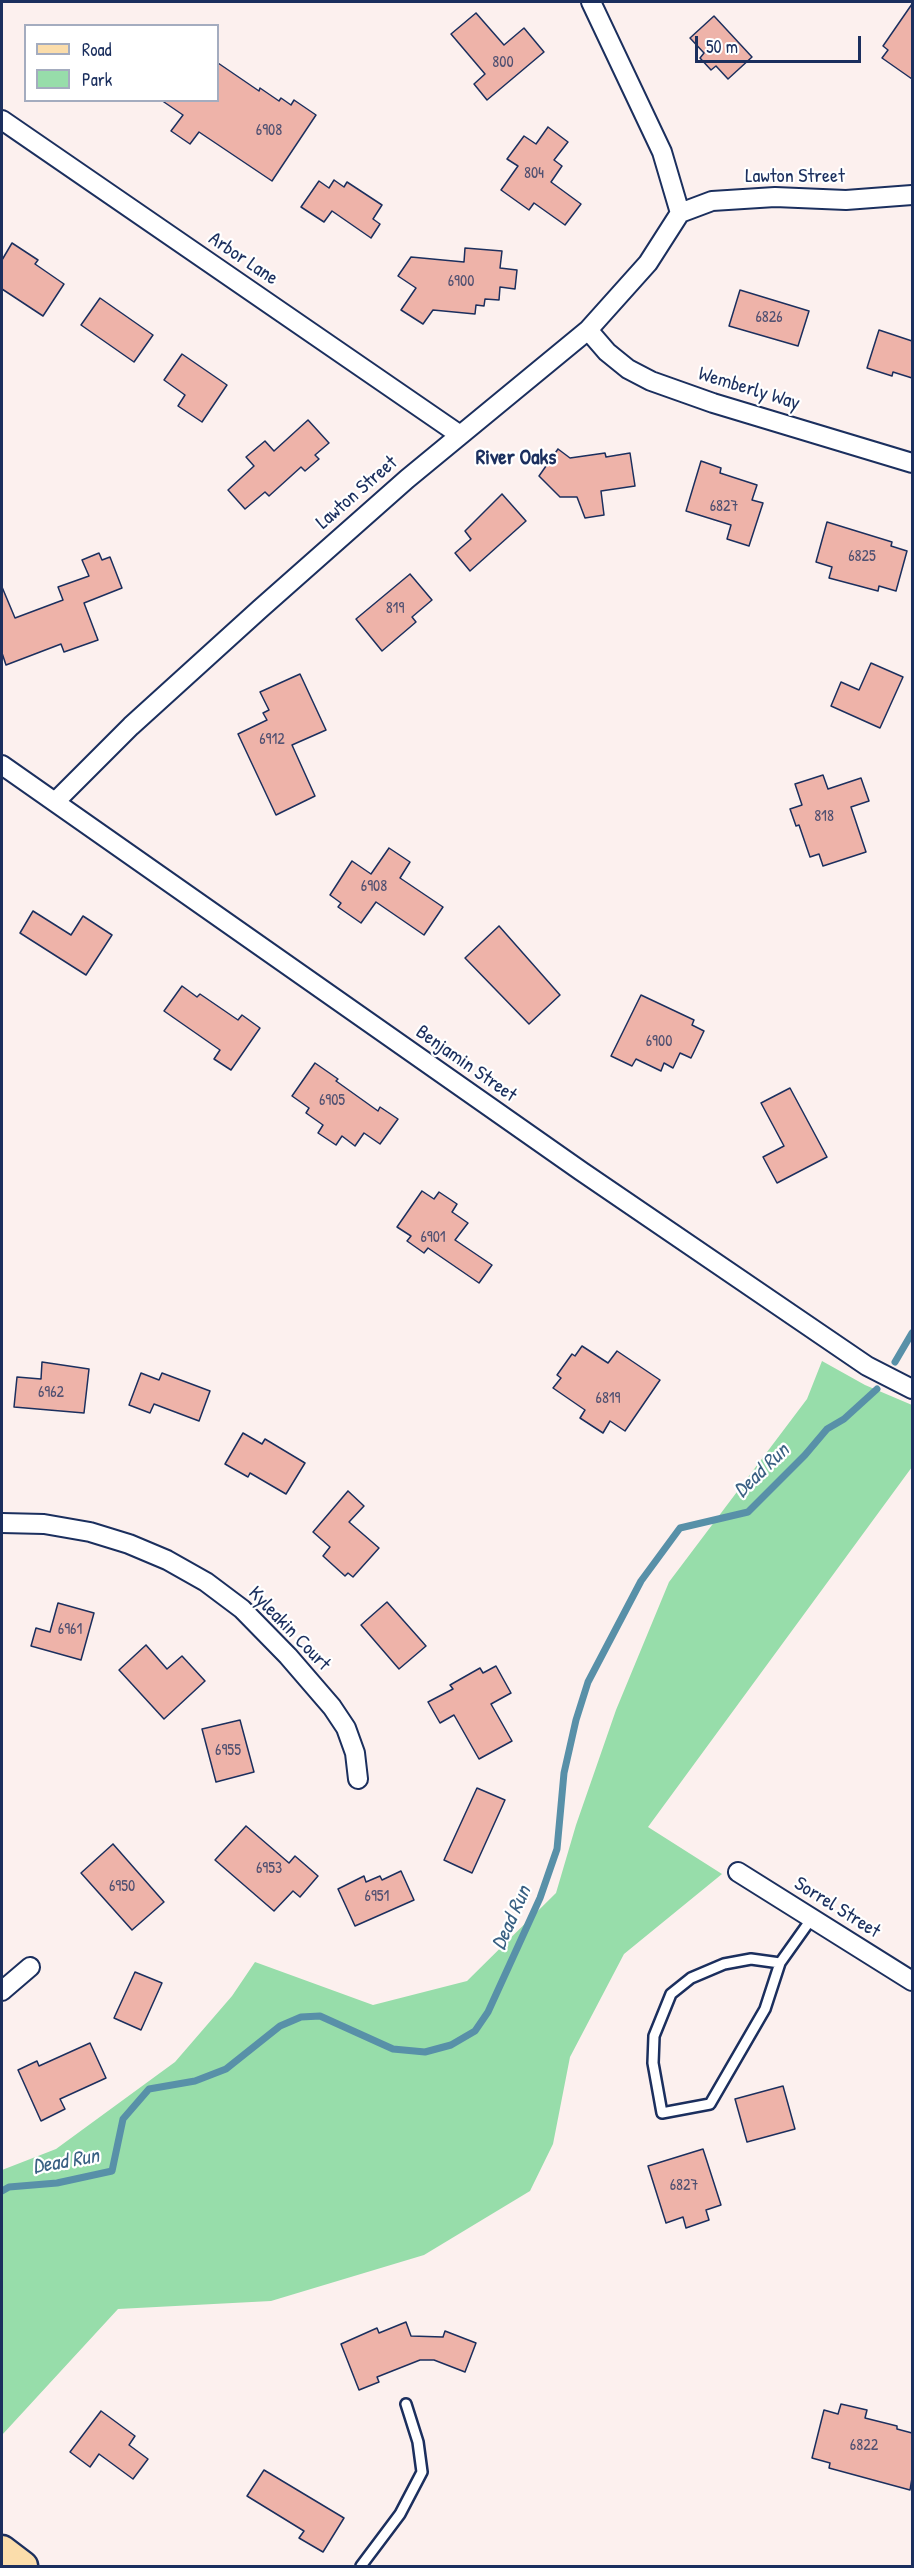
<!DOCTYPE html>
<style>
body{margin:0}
#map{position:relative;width:914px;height:2568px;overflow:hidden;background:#fcf0ee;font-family:"Patrick Hand",sans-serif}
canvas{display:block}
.frame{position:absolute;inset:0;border:3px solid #1b2f5e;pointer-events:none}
.legend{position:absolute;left:24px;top:24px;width:195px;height:78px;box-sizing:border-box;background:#fff;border:2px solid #a4acbf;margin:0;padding:8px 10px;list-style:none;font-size:18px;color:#1b2f5e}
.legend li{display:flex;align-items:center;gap:12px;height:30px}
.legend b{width:30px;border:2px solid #a4acbf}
.scale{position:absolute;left:695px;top:36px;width:166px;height:27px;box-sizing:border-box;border:3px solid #1b2f5e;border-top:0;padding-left:8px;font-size:18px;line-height:21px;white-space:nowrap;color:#1b2f5e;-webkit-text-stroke:4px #fff;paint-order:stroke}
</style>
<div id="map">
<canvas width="914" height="2568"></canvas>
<div class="frame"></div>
<ul class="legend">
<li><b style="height:8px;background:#fbddab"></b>Road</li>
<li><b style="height:16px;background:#97ddaa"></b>Park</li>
</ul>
<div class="scale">50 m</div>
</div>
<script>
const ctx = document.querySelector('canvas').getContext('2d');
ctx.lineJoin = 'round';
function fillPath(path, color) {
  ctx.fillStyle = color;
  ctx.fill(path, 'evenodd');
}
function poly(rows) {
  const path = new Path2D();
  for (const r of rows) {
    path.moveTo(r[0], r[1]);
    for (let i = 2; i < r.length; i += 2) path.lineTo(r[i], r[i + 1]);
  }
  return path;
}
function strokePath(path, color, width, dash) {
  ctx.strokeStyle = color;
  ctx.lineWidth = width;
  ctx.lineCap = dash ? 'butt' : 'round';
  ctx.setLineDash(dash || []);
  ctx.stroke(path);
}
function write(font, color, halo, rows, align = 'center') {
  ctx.font = font + ' "Patrick Hand",sans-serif';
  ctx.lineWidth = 4.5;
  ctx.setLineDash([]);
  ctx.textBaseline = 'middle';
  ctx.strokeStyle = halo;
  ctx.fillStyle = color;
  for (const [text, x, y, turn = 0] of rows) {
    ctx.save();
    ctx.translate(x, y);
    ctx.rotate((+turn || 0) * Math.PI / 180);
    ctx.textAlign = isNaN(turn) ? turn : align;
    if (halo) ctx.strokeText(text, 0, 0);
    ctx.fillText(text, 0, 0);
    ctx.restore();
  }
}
fillPath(poly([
 [822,1361,865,1385,912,1405,912,1467,648,1827,722,1874,624,1954,570,2057,553,2144,530,2191,424,2255,271,2301,118,2309,2,2435,2,2170,56,2149,175,2062,232,1996,255,1962,373,2005,467,1981,556,1893,576,1825,616,1710,669,1582,807,1399]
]), '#97ddaa');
strokePath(poly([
 [895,1362,912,1333],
 [2,2191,9,2187,57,2183,112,2171,123,2119,149,2089,195,2081,226,2069,280,2026,301,2017,320,2016,393,2049,425,2052,451,2045,475,2031,488,2012,540,1898,557,1849,564,1773,576,1720,588,1682,641,1581,680,1528,748,1512,805,1455,827,1429,844,1419,877,1389]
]), '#5890a8', 7);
const building = poly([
 [912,4,912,79,882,58,888,50,883,46,912,4],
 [476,13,504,45,524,28,544,52,487,100,474,84,485,74,451,34,476,13],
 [714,16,752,57,728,79,716,66,711,70,700,58,704,53,690,38,714,16],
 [218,63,259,91,260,88,279,101,281,98,291,105,294,100,316,115,272,181,199,132,190,144,171,131,183,115,161,100,218,100,218,63],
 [548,127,568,142,554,160,562,166,551,182,581,204,565,225,534,203,529,210,501,190,518,166,507,159,524,136,536,144,548,127],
 [334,180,344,187,347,182,382,205,373,219,380,224,371,238,332,211,324,222,301,207,319,181,329,188,334,180],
 [12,243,38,260,35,264,64,284,43,316,2,289,2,260,12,243],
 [465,248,502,251,500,268,517,270,515,289,500,287,499,300,485,299,484,306,476,305,475,314,433,310,423,324,401,310,416,288,398,276,411,257,464,262,465,248],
 [740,290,809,311,798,346,729,326,740,290],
 [100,298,153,335,134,362,81,325,100,298],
 [879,330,912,341,912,378,893,372,892,376,867,368,879,330],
 [182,354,227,385,202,422,178,406,185,395,164,380,182,354],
 [308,420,329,443,315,455,319,459,305,471,301,467,269,496,265,492,245,509,228,490,254,466,246,457,265,441,274,451,308,420],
 [558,449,570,458,605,453,606,457,630,453,635,486,601,491,604,515,585,518,577,497,560,497,539,476,558,449],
 [701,461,721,468,720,473,757,485,752,500,763,503,749,546,727,539,731,525,686,511,701,461],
 [502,494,526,521,470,571,455,553,471,539,465,531,502,494],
 [827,522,892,542,891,546,907,551,896,591,879,586,878,591,829,578,832,567,816,562,827,522],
 [99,553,102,560,110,557,122,588,84,603,98,640,64,652,61,644,6,665,2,653,2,587,15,618,63,600,58,587,89,576,82,560,99,553],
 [410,574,432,600,412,617,416,622,382,651,356,619,410,574],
 [871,663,903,677,880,728,831,706,841,682,859,690,871,663],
 [300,674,326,730,292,745,315,796,276,815,238,734,267,720,263,713,269,710,260,692,300,674],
 [823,775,828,789,861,778,869,801,851,807,866,852,823,866,819,854,810,857,799,825,796,826,790,809,802,805,795,784,823,775],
 [389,848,410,862,400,878,443,907,424,935,376,902,361,923,338,907,341,903,330,895,352,861,371,874,389,848],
 [33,911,71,935,83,916,112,935,86,975,20,933,33,911],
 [499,926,560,995,529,1024,465,958,499,926],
 [182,986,197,997,200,994,238,1020,242,1015,260,1028,231,1070,214,1059,220,1050,164,1011,182,986],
 [641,995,694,1020,692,1025,704,1031,691,1058,680,1053,673,1068,664,1063,661,1071,636,1059,632,1066,611,1056,641,995],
 [315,1063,338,1079,336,1081,378,1111,380,1107,398,1119,380,1144,364,1133,355,1146,342,1136,336,1145,318,1133,323,1125,306,1113,309,1108,292,1096,315,1063],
 [790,1088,827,1157,777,1183,763,1157,784,1146,761,1103,790,1088],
 [422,1191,434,1199,439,1192,457,1204,452,1212,468,1223,455,1240,492,1265,479,1283,428,1248,424,1253,407,1241,411,1236,397,1227,422,1191],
 [582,1346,608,1363,617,1351,660,1380,625,1431,610,1421,603,1433,580,1418,585,1410,553,1388,561,1378,557,1375,572,1354,575,1356,582,1346],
 [42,1362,89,1369,84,1413,14,1407,17,1377,41,1379,42,1362],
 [141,1373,159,1380,162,1373,210,1391,199,1421,154,1404,150,1413,129,1405,141,1373],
 [243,1433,262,1444,265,1439,305,1463,286,1494,250,1473,248,1477,225,1464,243,1433],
 [348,1491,364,1506,349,1522,379,1548,353,1577,348,1573,345,1576,323,1556,330,1547,313,1532,348,1491],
 [387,1602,426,1646,399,1669,361,1625,387,1602],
 [58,1603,94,1613,81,1660,31,1646,36,1628,50,1632,58,1603],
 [146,1645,167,1669,182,1656,205,1681,164,1719,119,1670,146,1645],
 [496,1666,511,1693,491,1704,512,1741,479,1759,454,1715,440,1723,428,1702,453,1689,450,1685,480,1668,483,1673,496,1666],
 [240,1720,254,1772,216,1782,202,1729,240,1720],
 [477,1788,505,1800,472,1873,444,1860,477,1788],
 [246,1826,289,1863,295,1856,318,1876,300,1897,293,1891,274,1911,215,1860,246,1826],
 [113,1844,164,1902,132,1930,81,1873,113,1844],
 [401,1871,414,1900,355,1926,338,1889,364,1876,366,1882,380,1876,382,1880,401,1871],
 [135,1972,162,1983,141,2030,114,2018,135,1972],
 [90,2043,106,2078,60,2099,65,2109,41,2121,18,2070,37,2061,39,2066,90,2043],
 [783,2086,795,2129,747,2142,735,2099,783,2086],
 [703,2149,721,2205,706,2210,709,2220,686,2228,683,2217,666,2223,648,2166,703,2149],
 [406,2322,411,2336,443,2337,445,2331,476,2343,465,2372,434,2360,420,2360,377,2377,379,2382,359,2390,341,2344,377,2328,379,2333,406,2322],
 [841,2404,867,2410,865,2418,897,2426,897,2429,912,2433,912,2478,910,2490,829,2468,830,2463,812,2458,824,2410,838,2414,841,2404],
 [101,2411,135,2436,129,2445,148,2459,133,2479,99,2454,90,2467,70,2452,101,2411],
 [264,2470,344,2518,323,2552,299,2538,304,2531,247,2496,264,2470]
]);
fillPath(building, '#eeb3a9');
strokePath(building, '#1b2f5e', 1.5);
const lane = poly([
 [780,1963,765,2009,710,2104,662,2113,653,2063,654,2036,671,1994,691,1978,724,1964,751,1959,780,1963,812,1918],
 [361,2566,400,2514,422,2472,418,2442,406,2404]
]);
const street = poly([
 [591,2,662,152,680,213],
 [2,120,460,435],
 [588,330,607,352,628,369,651,381,713,403,912,463],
 [2,765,581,1171,867,1366,912,1389],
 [55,802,131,726,260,609,407,479,588,330,648,263,680,213,712,201,775,197,846,200,912,195],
 [2,1523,44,1524,90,1532,129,1544,167,1560,206,1582,242,1609,288,1656,332,1707,346,1728,355,1753,358,1779],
 [738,1872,912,1981],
 [2,1991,30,1967]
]);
const primary = poly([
 [2,2550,23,2566]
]);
strokePath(lane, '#1b2f5e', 14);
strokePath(street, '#1b2f5e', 22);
strokePath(primary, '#1b2f5e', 33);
strokePath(lane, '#fff', 9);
strokePath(street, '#fff', 18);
strokePath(primary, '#fbddab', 28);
write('16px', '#505071', null, [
 ["800",503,63],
 ["6908",269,131],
 ["804",534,174],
 ["6900",461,282],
 ["6826",769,318],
 ["6827",724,507],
 ["6825",862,557],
 ["819",395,609],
 ["6912",272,740],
 ["818",824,817],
 ["6908",374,887],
 ["6900",659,1042],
 ["6905",332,1101],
 ["6901",433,1238],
 ["6962",51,1393],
 ["6819",608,1399],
 ["6961",70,1630],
 ["6955",228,1751],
 ["6953",269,1869],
 ["6950",122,1887],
 ["6951",377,1897],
 ["6827",684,2186],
 ["6822",864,2446]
]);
write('20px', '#1b2f5e', '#fff', [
 ["Lawton Street",795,177],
 ["Arbor Lane",243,259,34],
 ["Wemberly Way",749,389,17],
 ["Lawton Street",357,493,-41],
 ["Benjamin Street",466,1064,35],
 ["Kyleakin Court",289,1629,46],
 ["Sorrel Street",837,1908,32]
]);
write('bold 21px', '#1b2f5e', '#fff', [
 ["River Oaks",516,458]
]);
write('italic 21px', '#396083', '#fff', [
 ["Dead Run",762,1471,-44],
 ["Dead Run",512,1918,-66],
 ["Dead Run",66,2162,-10]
]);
</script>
